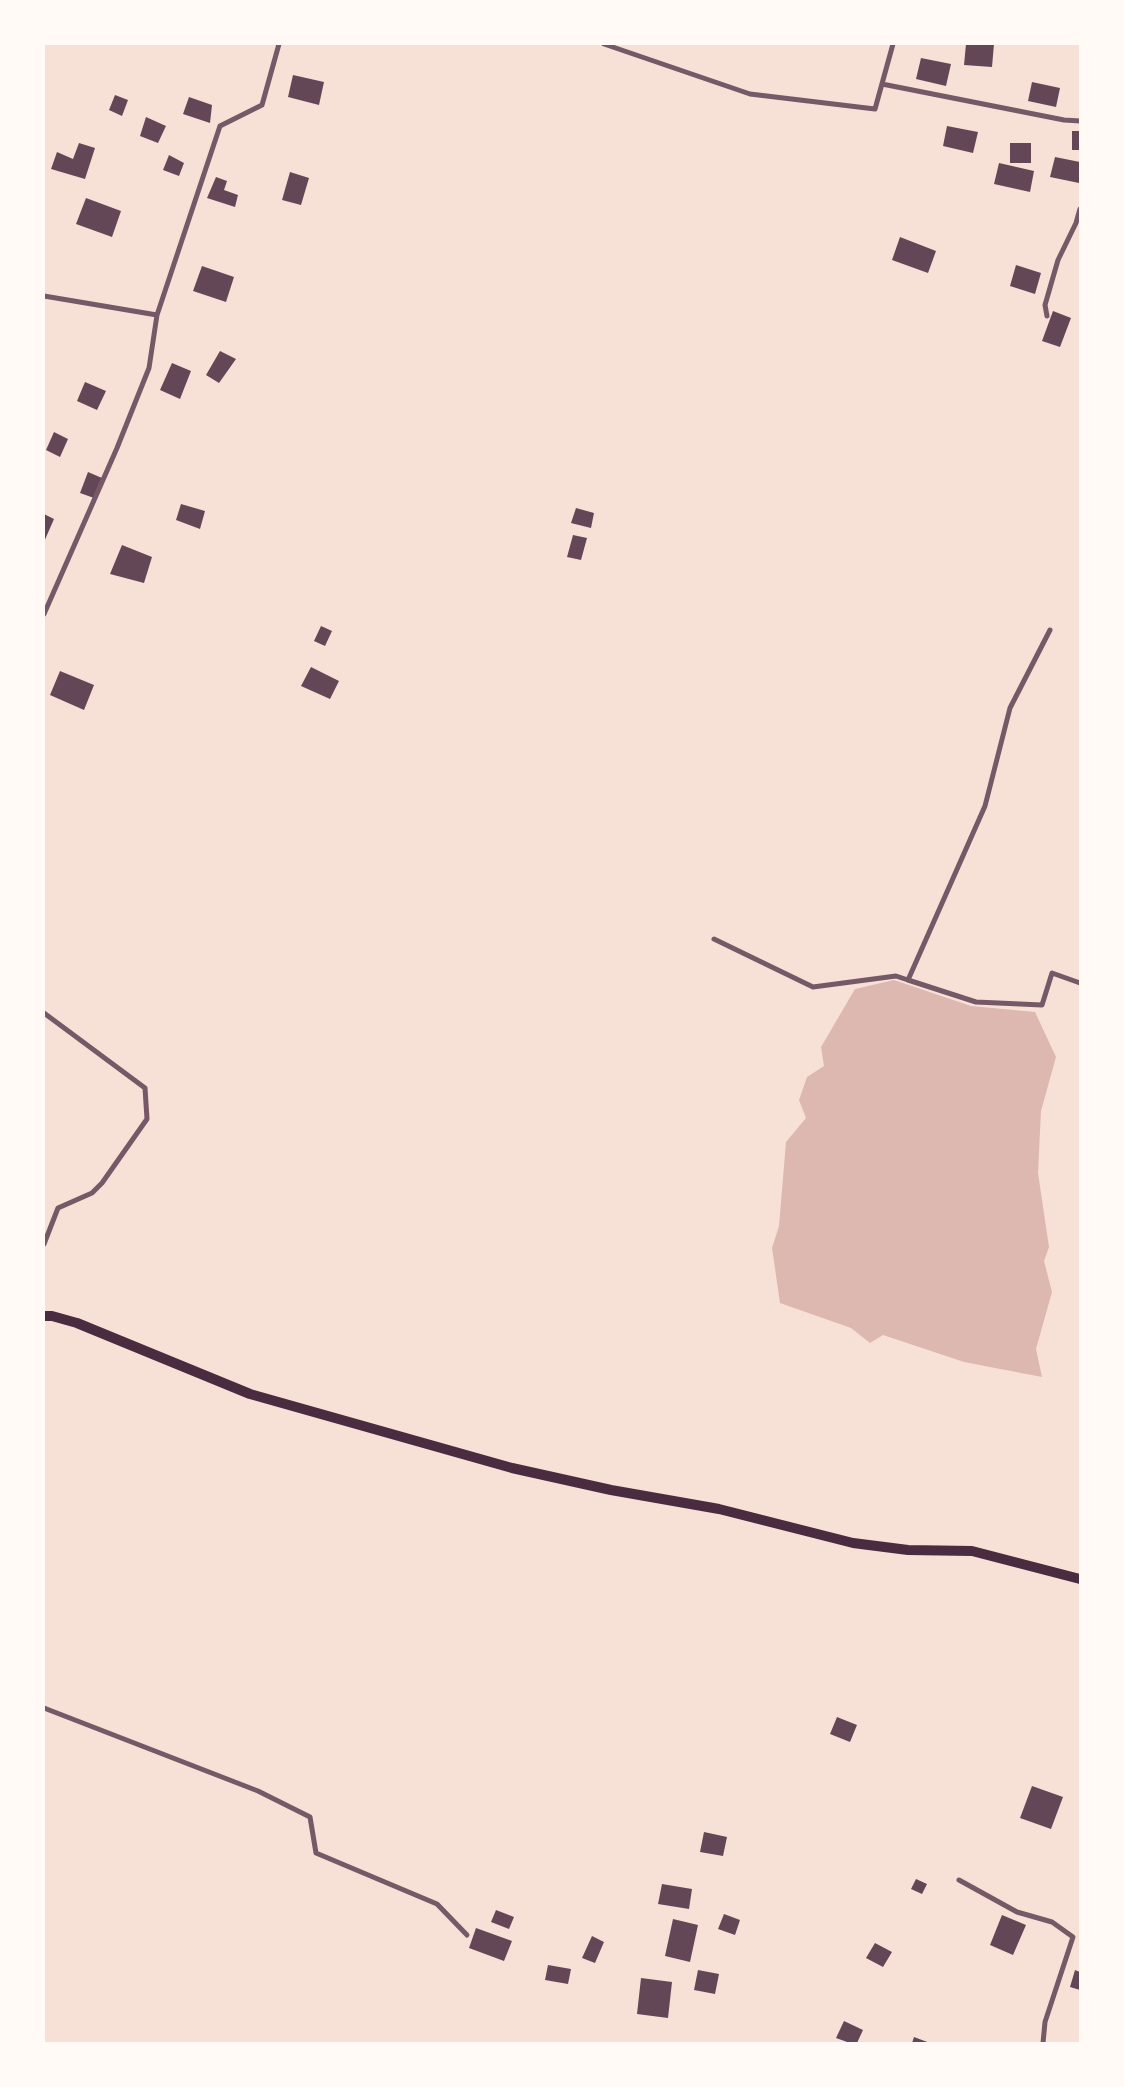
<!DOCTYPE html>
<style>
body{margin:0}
#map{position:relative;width:1124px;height:2087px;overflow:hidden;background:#f7e1d7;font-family:"Asap Condensed",sans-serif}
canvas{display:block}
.frame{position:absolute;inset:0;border:45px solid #fffaf5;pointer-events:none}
</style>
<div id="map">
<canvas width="1124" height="2087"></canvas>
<div class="frame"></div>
</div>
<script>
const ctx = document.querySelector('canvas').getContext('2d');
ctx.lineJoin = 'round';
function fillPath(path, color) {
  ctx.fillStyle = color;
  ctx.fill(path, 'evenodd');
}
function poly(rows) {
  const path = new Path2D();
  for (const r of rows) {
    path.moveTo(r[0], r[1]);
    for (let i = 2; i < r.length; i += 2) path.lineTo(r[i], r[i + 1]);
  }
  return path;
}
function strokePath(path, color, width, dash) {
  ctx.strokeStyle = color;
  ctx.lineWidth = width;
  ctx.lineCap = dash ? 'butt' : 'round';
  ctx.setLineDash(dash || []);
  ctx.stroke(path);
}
fillPath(poly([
 [894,980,971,1006,1035,1012,1056,1057,1041,1111,1038,1173,1049,1247,1044,1261,1052,1292,1036,1349,1042,1377,964,1362,883,1335,870,1343,851,1328,780,1303,772,1248,779,1226,786,1142,806,1118,799,1100,807,1077,824,1066,821,1047,855,989]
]), '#dcb8b0');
fillPath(poly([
 [966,44,994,44,992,67,964,65],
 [921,58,951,64,946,86,916,79],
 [293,75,324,82,319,105,288,97],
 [1032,82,1060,88,1056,107,1028,101],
 [115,95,128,100,122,116,109,110],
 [189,97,212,105,210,123,183,114],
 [146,117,166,126,158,143,140,136],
 [947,126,978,132,973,153,943,146],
 [1072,131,1080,131,1080,150,1072,150],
 [79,143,95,148,85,179,51,169,57,152,73,159],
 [1010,143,1031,143,1031,163,1010,163],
 [169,155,184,163,179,176,163,170],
 [1055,157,1080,162,1079,183,1050,177],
 [999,163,1034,171,1030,192,994,184],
 [290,172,309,178,301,205,282,200],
 [216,177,227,181,224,190,238,195,235,207,207,198],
 [86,198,121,211,112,237,76,224],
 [900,237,936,251,928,273,892,260],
 [1016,265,1041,273,1035,294,1010,286],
 [202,266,234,277,226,302,193,291],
 [1053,311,1071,318,1060,347,1042,341],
 [220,351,236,359,219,383,206,375],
 [172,363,191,371,180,399,160,390],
 [85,382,106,391,97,410,77,401],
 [54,432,68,439,60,457,46,450],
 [88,472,102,478,94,498,80,493],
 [181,504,205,511,200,529,176,520],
 [576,508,594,513,591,528,571,523],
 [44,514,54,519,44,542],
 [573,535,587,538,581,560,567,557],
 [122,545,152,557,144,583,110,574],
 [321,626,332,631,325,646,314,641],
 [311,667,339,681,330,699,301,686],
 [60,671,94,685,84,710,50,695],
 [837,1717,857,1725,850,1742,830,1734],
 [1032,1786,1063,1797,1051,1829,1020,1818],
 [704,1832,727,1837,723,1856,700,1852],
 [916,1879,927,1884,922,1894,911,1889],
 [662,1884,692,1889,689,1909,658,1904],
 [496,1910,514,1917,509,1929,491,1922],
 [724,1914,740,1920,735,1935,718,1929],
 [1002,1915,1026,1925,1013,1955,990,1945],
 [673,1919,698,1925,690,1962,665,1956],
 [476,1928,512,1941,504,1961,469,1948],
 [592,1936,604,1942,595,1963,582,1958],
 [875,1943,892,1952,883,1967,866,1958],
 [548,1965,571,1969,568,1984,545,1980],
 [698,1970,719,1974,715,1994,694,1990],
 [1075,1970,1080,1972,1080,1990,1070,1987],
 [641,1978,672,1982,668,2018,637,2014],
 [844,2021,863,2030,857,2043,850,2043,836,2038],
 [914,2037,930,2043,912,2043]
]), '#644757');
strokePath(poly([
 [604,44,750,94,875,109,893,44],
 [882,84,1064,120,1080,121],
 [44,296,157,315],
 [1047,316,1045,305,1058,260,1076,223,1080,209],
 [44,614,117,448,149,368,157,315,220,126,262,105,279,44],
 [714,939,813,987,896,976,908,980,985,806,1010,708,1050,630],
 [908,980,976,1002,1042,1005,1052,973,1080,983],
 [44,1013,145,1088,147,1119,102,1183,92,1193,58,1208,44,1244],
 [44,1708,258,1791,310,1817,316,1853,437,1904,467,1935],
 [959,1880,1017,1912,1052,1922,1073,1937,1045,2022,1043,2043]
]), '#755966', 5);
strokePath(poly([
 [44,1316,52,1316,77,1323,250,1394,512,1468,611,1490,719,1509,853,1543,908,1550,972,1551,1080,1579]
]), '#4a2c40', 10);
</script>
